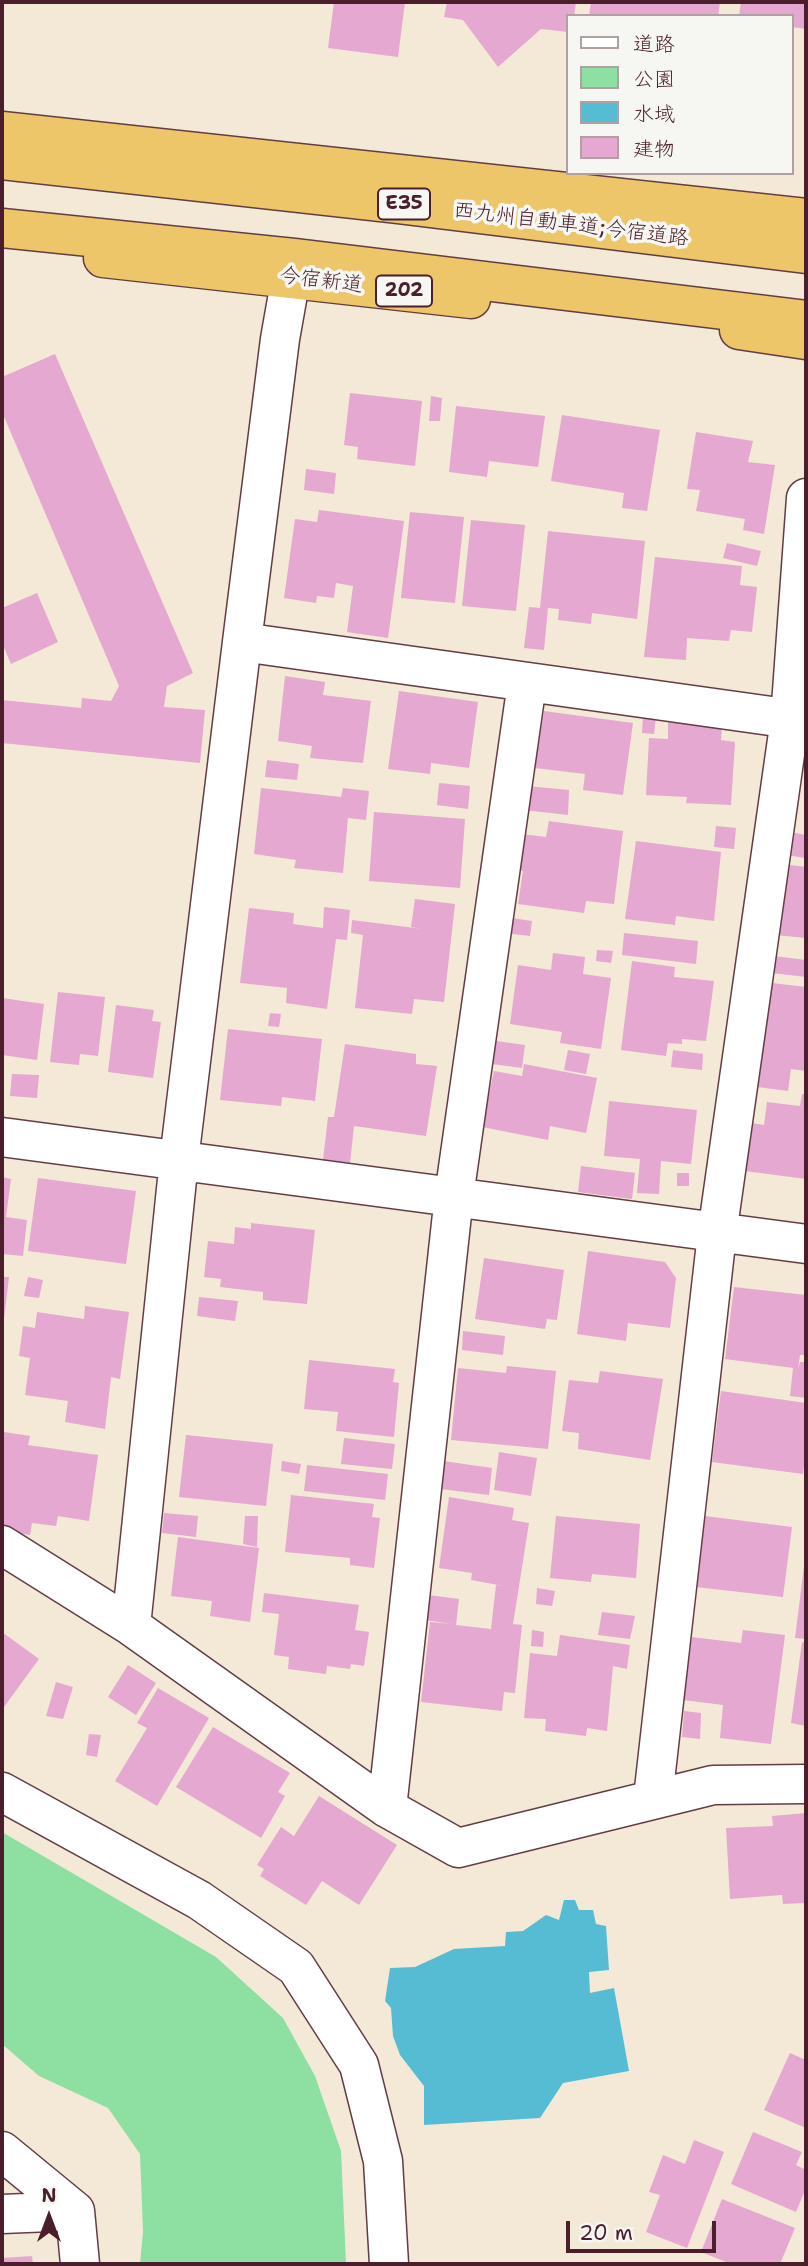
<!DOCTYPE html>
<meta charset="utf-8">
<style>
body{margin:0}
#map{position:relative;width:808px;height:2266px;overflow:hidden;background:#f3e9d6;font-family:"Shantell Sans","Klee One",sans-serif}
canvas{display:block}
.frame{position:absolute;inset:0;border:4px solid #4a1f2b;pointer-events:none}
.legend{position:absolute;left:566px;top:14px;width:228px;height:161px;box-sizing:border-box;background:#f6f6f2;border:2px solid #b1a0a2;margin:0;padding:9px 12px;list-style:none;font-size:21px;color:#4a1f2b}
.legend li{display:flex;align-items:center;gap:14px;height:35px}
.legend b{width:35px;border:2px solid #b1a0a2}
.north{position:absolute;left:14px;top:2182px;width:70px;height:70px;-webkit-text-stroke:5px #f6f6f2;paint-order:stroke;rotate:0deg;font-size:19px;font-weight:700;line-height:28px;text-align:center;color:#4a1f2b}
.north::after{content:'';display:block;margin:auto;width:24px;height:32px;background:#4a1f2b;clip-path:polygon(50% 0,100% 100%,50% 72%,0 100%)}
.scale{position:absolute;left:566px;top:2221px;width:150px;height:32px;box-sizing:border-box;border:4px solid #4a1f2b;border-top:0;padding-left:9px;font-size:21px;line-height:24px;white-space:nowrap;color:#4a1f2b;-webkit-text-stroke:5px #f6f6f2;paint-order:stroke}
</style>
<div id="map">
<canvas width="808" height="2266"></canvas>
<div class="frame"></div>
<ul class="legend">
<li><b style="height:9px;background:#fff"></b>道路</li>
<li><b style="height:19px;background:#8de0a1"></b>公園</li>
<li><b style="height:19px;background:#56bcd4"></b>水域</li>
<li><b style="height:19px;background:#e5a8d0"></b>建物</li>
</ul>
<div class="north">N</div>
<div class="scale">20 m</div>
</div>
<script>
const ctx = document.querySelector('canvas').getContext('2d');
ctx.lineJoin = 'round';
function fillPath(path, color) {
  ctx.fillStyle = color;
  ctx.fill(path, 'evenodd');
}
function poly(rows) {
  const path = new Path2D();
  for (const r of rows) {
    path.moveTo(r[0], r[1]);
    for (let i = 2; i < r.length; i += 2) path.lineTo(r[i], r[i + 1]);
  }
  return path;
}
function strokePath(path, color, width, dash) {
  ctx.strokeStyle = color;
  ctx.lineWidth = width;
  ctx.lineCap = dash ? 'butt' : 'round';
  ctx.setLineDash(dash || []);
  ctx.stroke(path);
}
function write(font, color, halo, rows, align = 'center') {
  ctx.font = font + ' "Shantell Sans","Klee One",sans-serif';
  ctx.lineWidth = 7;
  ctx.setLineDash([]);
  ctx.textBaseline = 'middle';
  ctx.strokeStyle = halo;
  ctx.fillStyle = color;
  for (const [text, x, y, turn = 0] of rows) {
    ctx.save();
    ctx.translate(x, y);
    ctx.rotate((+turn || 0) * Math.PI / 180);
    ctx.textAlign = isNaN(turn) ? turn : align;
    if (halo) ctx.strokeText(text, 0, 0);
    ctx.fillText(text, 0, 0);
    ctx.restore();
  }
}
fillPath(poly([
 [2,1832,216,1957,283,2018,315,2076,341,2151,346,2264,140,2264,143,2232,140,2154,108,2108,39,2076,2,2044]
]), '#8de0a1');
fillPath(poly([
 [564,1900,575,1900,579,1910,593,1910,596,1924,606,1926,609,1970,589,1972,590,1993,614,1988,629,2071,563,2083,540,2118,424,2125,424,2086,400,2055,393,2036,391,2008,385,2001,390,1968,415,1967,454,1949,505,1946,506,1932,523,1931,546,1915,559,1920]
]), '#56bcd4');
fillPath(poly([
 [334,2,405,2,398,57,328,48],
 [447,2,576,2,574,16,568,16,568,32,541,29,498,67,463,20,444,17],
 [591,2,720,2,718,16,589,16],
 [741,2,806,2,806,29,792,27,792,16,739,16],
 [55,354,193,673,167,686,164,707,205,710,200,763,2,743,2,700,81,708,82,698,111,701,119,686,2,412,2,377],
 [350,393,422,401,415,466,357,459,358,447,344,445],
 [431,396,442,398,440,421,429,421],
 [456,406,545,416,538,467,489,461,487,477,449,472],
 [562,415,660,430,647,511,622,508,624,493,551,481],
 [696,432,753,441,748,462,775,465,764,534,743,530,745,519,696,511,700,490,687,489],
 [306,469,336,473,334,494,304,490],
 [319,510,404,521,388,638,347,632,353,586,336,583,334,598,317,596,316,603,284,598,295,519,317,522],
 [410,512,464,517,455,603,401,598],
 [471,520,525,525,516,611,462,606],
 [548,531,645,541,637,619,592,613,591,624,558,620,559,609,548,608,544,650,524,648,529,607,540,608],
 [727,543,761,551,757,566,723,558],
 [655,557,742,566,740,585,757,587,752,632,731,630,729,641,687,638,686,660,644,657],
 [37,593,58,642,11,664,2,643,2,608],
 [285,676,325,682,323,695,371,701,363,763,310,758,312,746,278,741],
 [399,691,478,702,469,768,431,763,430,774,388,769],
 [544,711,633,723,623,795,583,790,585,774,535,768],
 [643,715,656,717,654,734,642,733],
 [668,722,722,725,721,740,735,742,731,805,686,803,687,797,646,795,649,738,668,739],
 [267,760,299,764,297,780,265,777],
 [439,783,470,786,468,809,437,805],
 [517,785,569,790,568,815,515,809],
 [261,788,341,797,343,788,369,791,366,820,348,818,343,873,294,868,296,860,254,854],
 [374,812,465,819,460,888,369,881],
 [549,821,623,831,614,904,586,901,584,913,518,904,523,871,517,870,522,834,546,837],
 [716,826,736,828,734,849,714,847],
 [790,832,806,835,806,858,786,855],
 [636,841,721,852,714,921,676,916,675,925,625,919],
 [783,864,806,867,806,938,775,935],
 [415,899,455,904,444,1002,414,999,412,1014,355,1008,363,935,351,933,352,920,423,929,411,927],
 [324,907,350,910,347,940,336,939,327,1009,286,1003,287,988,240,983,249,908,294,913,293,924,323,928],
 [505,917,532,921,530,936,503,933],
 [624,933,698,941,696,964,622,955],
 [597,950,613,951,611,963,596,961],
 [553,953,585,957,583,974,611,978,601,1049,560,1043,562,1032,510,1024,518,965,551,970],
 [774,956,806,960,806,977,772,973],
 [632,961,675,967,674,977,714,981,706,1041,682,1039,682,1044,668,1043,666,1056,621,1050],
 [764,982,806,987,806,1071,791,1069,788,1091,750,1086],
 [58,992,105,997,98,1056,80,1054,79,1065,50,1062],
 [2,998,44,1004,37,1060,2,1055],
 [116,1005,154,1010,152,1021,161,1022,153,1078,108,1072],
 [270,1013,281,1014,279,1027,268,1026],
 [228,1029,322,1039,315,1101,282,1097,281,1106,220,1100],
 [489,1040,525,1045,522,1068,485,1063],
 [345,1044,416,1054,416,1064,437,1066,426,1136,354,1126,350,1163,323,1160,328,1117,334,1117],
 [568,1050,590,1054,586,1074,564,1070],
 [673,1050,703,1054,702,1070,671,1067],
 [524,1064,597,1078,586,1133,550,1126,548,1140,482,1127,494,1071,522,1076],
 [12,1074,39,1075,37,1098,10,1096],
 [802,1094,806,1094,806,1179,745,1171,751,1123,764,1125,767,1102,800,1106],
 [609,1101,697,1110,691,1164,661,1161,659,1194,637,1193,640,1159,604,1156],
 [581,1166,635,1173,632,1199,578,1192],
 [677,1173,689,1173,689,1186,677,1186],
 [2,1177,11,1179,6,1217,27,1220,23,1256,2,1254],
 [38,1178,136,1191,126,1264,28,1251],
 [251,1223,315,1230,307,1304,263,1300,263,1292,220,1287,221,1279,204,1277,208,1241,234,1244,235,1227,251,1229],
 [588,1251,665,1262,676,1278,670,1328,628,1323,626,1341,577,1334],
 [484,1258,564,1270,557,1320,547,1319,545,1329,475,1319],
 [2,1277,9,1277,3,1327,2,1326],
 [28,1277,43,1280,39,1298,24,1296],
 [734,1287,806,1295,806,1355,800,1355,798,1369,800,1362,806,1362,806,1398,790,1396,793,1368,725,1359],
 [199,1297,238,1301,235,1321,197,1316],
 [85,1306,129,1312,120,1379,111,1377,105,1429,65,1422,68,1401,25,1395,30,1358,19,1356,23,1326,35,1328,37,1312,84,1319],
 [463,1331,505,1336,503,1355,462,1350],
 [309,1360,395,1369,393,1382,399,1383,394,1437,336,1431,338,1412,304,1409],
 [507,1366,556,1371,548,1449,451,1440,458,1368,506,1373],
 [600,1371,663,1379,650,1460,578,1449,579,1433,562,1431,569,1380,598,1383],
 [721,1391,806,1403,806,1448,803,1474,712,1462],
 [4,1432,30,1436,28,1445,98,1455,89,1521,58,1516,56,1526,32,1523,30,1535,2,1531,2,1450],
 [186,1435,273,1444,266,1506,179,1497],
 [344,1438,395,1444,392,1469,341,1464],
 [499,1452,537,1458,531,1496,494,1490],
 [436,1460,492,1468,489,1495,432,1488],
 [282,1461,301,1464,299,1474,281,1471],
 [307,1465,388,1474,385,1500,304,1491],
 [291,1495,374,1504,372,1517,380,1518,374,1568,350,1565,350,1558,285,1552],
 [449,1497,514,1508,512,1520,529,1523,513,1624,522,1625,515,1693,504,1692,502,1711,421,1702,430,1622,452,1624,418,1619,421,1594,459,1599,456,1625,491,1629,496,1585,504,1586,471,1580,472,1573,439,1568],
 [164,1513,198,1516,196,1537,162,1533],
 [245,1516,258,1516,257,1547,243,1544],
 [556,1516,640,1524,636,1578,592,1574,591,1582,550,1578],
 [705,1516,792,1527,783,1597,696,1587],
 [178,1537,259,1548,250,1622,210,1616,212,1601,171,1596],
 [805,1558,806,1558,806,1639,795,1638],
 [537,1588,555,1591,552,1606,536,1604],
 [264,1593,359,1605,355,1630,369,1632,364,1666,351,1664,350,1669,327,1666,326,1674,288,1669,289,1657,274,1655,279,1614,262,1612],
 [602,1612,635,1616,630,1639,598,1635],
 [532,1630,544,1632,543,1647,531,1646],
 [743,1630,785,1635,771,1744,720,1738,723,1705,683,1700,692,1637,741,1643],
 [2,1632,39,1659,4,1707,2,1705],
 [560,1635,630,1645,627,1669,613,1666,607,1731,587,1728,586,1736,545,1731,546,1719,524,1718,530,1653,557,1656],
 [802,1642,806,1643,806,1726,791,1723],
 [128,1665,156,1683,136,1715,108,1697],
 [56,1682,73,1687,63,1719,46,1716],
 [158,1688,209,1718,157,1806,115,1781,147,1728,137,1723],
 [684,1711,701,1713,700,1739,682,1737],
 [213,1727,290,1773,278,1792,285,1796,261,1838,176,1787],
 [89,1734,101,1735,97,1757,86,1755],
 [319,1796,397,1845,359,1905,322,1881,306,1905,260,1876,264,1869,257,1865,281,1827,294,1836],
 [806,1813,806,1903,783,1904,782,1895,730,1899,726,1828,773,1826,772,1816],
 [790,2053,806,2060,806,2128,764,2110],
 [753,2132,802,2152,796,2165,806,2170,806,2188,796,2212,731,2184],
 [694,2140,724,2152,687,2248,646,2232,660,2195,649,2192,663,2155,685,2164],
 [722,2199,795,2228,780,2264,731,2264,701,2252],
 [32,2256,33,2264,2,2264,2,2258]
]), '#e5a8d0');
const minor = poly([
 [242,642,806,721],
 [2,1137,806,1244],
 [2,1545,131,1626,387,1808,458,1848,713,1785,806,1784],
 [131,1626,179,1160,242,642,280,339,291,277],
 [2,1792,199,1900,296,1967,359,2065,383,2161,389,2264],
 [653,1798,717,1234,790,719,806,498],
 [387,1808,454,1196,527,683],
 [2,2151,75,2211],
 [2,2214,75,2211,80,2264]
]);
const trunk = poly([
 [2,131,806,218],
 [103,258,471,299],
 [739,330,806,340]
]);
const motorway = poly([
 [2,160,399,204,806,254],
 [2,228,294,258,806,320]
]);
strokePath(minor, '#633d45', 41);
strokePath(trunk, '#633d45', 41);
strokePath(motorway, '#633d45', 41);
strokePath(minor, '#fff', 38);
strokePath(trunk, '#ecc669', 38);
strokePath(motorway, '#ecc669', 38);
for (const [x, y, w] of [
 [404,204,52],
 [404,291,56]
]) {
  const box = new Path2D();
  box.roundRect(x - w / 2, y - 15.5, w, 31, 5);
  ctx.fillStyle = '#f6f6f2';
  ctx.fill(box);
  strokePath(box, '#4a1f2b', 2);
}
write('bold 19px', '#4a1f2b', null, [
 ["E35",404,204],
 ["202",404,291]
]);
write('21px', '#4a1f2b', '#f6f6f2', [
 ["西九州自動車道;今宿道路",571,225,7],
 ["今宿新道",321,281,7]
]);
</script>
